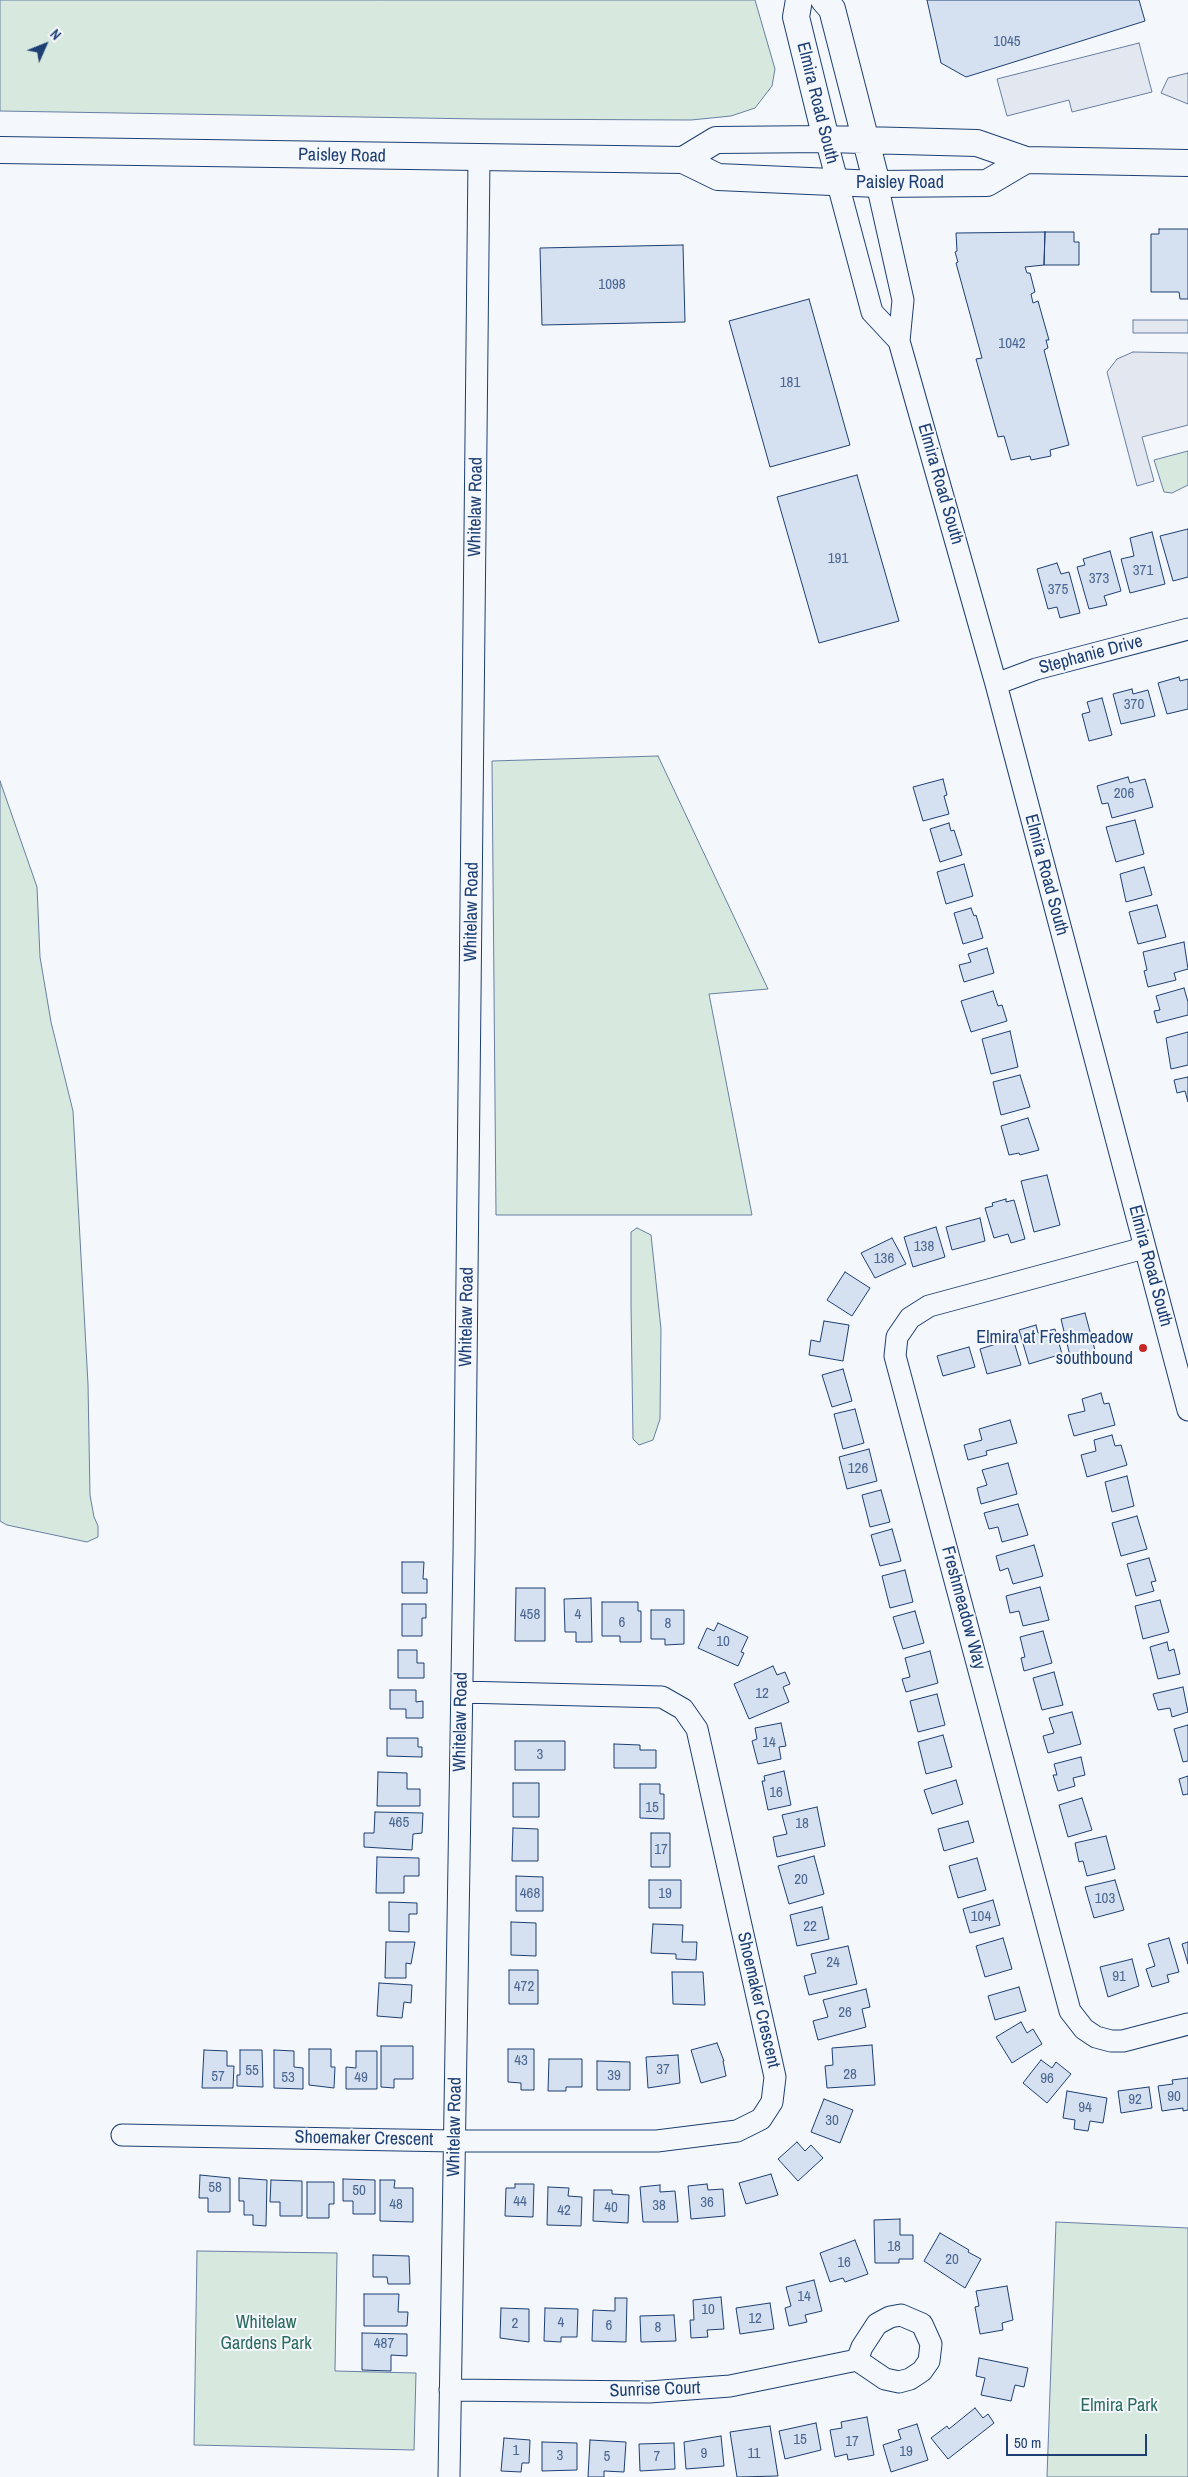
<!DOCTYPE html>
<style>
body{margin:0}
#map{position:relative;width:1188px;height:2477px;overflow:hidden;background:#f4f7fb;font-family:"Archivo Narrow",sans-serif}
canvas{display:block}
.north{position:absolute;left:20px;top:20px;width:50px;height:50px;-webkit-text-stroke:4px #f4f7fb;paint-order:stroke;rotate:46deg;font-size:14px;font-weight:700;line-height:20px;text-align:center;color:#1d3f73}
.north::after{content:'';display:block;margin:auto;width:18px;height:22px;background:#1d3f73;clip-path:polygon(50% 0,100% 100%,50% 72%,0 100%)}
.scale{position:absolute;left:1006px;top:2434px;width:141px;height:22px;box-sizing:border-box;border:2px solid #1d3f73;border-top:0;padding-left:6px;font-size:15px;line-height:18px;white-space:nowrap;color:#1d3f73;-webkit-text-stroke:4px #f4f7fb;paint-order:stroke}
</style>
<div id="map">
<canvas width="1188" height="2477"></canvas>
<div class="north">N</div>
<div class="scale">50 m</div>
</div>
<script>
const ctx = document.querySelector('canvas').getContext('2d');
ctx.lineJoin = 'round';
function fillPath(path, color) {
  ctx.fillStyle = color;
  ctx.fill(path, 'evenodd');
}
function poly(rows) {
  const path = new Path2D();
  for (const r of rows) {
    path.moveTo(r[0], r[1]);
    for (let i = 2; i < r.length; i += 2) path.lineTo(r[i], r[i + 1]);
  }
  return path;
}
function strokePath(path, color, width, dash) {
  ctx.strokeStyle = color;
  ctx.lineWidth = width;
  ctx.lineCap = dash ? 'butt' : 'round';
  ctx.setLineDash(dash || []);
  ctx.stroke(path);
}
function write(font, color, halo, rows, align = 'center') {
  ctx.font = font + ' "Archivo Narrow",sans-serif';
  ctx.lineWidth = 4;
  ctx.setLineDash([]);
  ctx.textBaseline = 'middle';
  ctx.strokeStyle = halo;
  ctx.fillStyle = color;
  for (const [text, x, y, turn = 0] of rows) {
    ctx.save();
    ctx.translate(x, y);
    ctx.rotate((+turn || 0) * Math.PI / 180);
    ctx.textAlign = isNaN(turn) ? turn : align;
    if (halo) ctx.strokeText(text, 0, 0);
    ctx.fillText(text, 0, 0);
    ctx.restore();
  }
}
const green = poly([
 [0,0,755,0,775,69,772,86,755,108,731,116,691,120,480,119,0,111,0,0],
 [1188,451,1188,485,1172,493,1164,492,1154,460,1188,451],
 [658,756,768,989,709,994,752,1215,496,1215,492,761,658,756],
 [0,781,37,887,40,957,51,1022,73,1111,88,1384,90,1495,94,1517,98,1526,98,1537,87,1542,7,1525,0,1521,0,781],
 [637,1228,651,1235,661,1329,660,1419,653,1440,639,1445,633,1439,631,1305,631,1232,637,1228],
 [1056,2222,1188,2228,1188,2477,1047,2477,1056,2222],
 [197,2251,337,2253,335,2371,416,2373,414,2450,194,2445,197,2251]
]);
fillPath(green, '#d7e8df');
strokePath(green, '#687fa3', 1);
const parking = poly([
 [1139,43,1152,92,1072,112,1069,100,1007,116,997,79,1139,43],
 [1188,73,1188,104,1161,93,1168,78,1188,73],
 [1133,320,1188,320,1188,333,1133,333,1133,320],
 [1133,352,1188,353,1188,425,1142,437,1154,481,1137,486,1107,372,1117,359,1133,352]
]);
fillPath(parking, '#e3e8f0');
strokePath(parking, '#687fa3', 1);
const building = poly([
 [927,0,1139,0,1145,21,966,77,941,63,927,0],
 [1159,229,1188,229,1188,299,1180,299,1179,292,1151,292,1151,234,1159,234,1159,229],
 [1045,232,1044,265,1025,267,1027,273,1030,273,1035,292,1031,294,1033,303,1038,301,1049,340,1046,340,1048,348,1044,350,1069,445,1050,450,1051,456,1031,460,1030,456,1011,460,1004,436,998,437,976,359,982,358,956,263,958,262,955,252,957,251,956,233,1045,232],
 [1045,232,1074,232,1074,242,1079,242,1079,265,1044,265,1045,232],
 [683,245,685,322,542,325,540,248,683,245],
 [809,299,850,445,770,467,729,321,809,299],
 [857,475,899,621,819,643,777,497,857,475],
 [1188,529,1188,577,1173,581,1160,536,1188,529],
 [1152,532,1165,584,1130,593,1121,559,1134,556,1130,538,1152,532],
 [1110,551,1121,591,1104,596,1107,605,1089,609,1077,567,1085,565,1083,559,1110,551],
 [1057,563,1061,574,1069,572,1080,613,1060,618,1057,607,1048,609,1037,569,1057,563],
 [1179,677,1180,681,1188,679,1188,709,1167,714,1158,683,1179,677],
 [1132,689,1133,694,1148,690,1155,716,1121,724,1113,694,1132,689],
 [1102,698,1112,735,1089,741,1082,714,1090,712,1087,702,1102,698],
 [1128,777,1130,783,1145,779,1153,807,1112,818,1108,803,1102,804,1097,786,1128,777],
 [943,779,947,795,944,796,949,814,923,821,913,787,943,779],
 [1135,820,1144,854,1116,862,1106,827,1135,820],
 [949,823,951,831,954,830,962,855,940,862,930,829,949,823],
 [964,864,973,896,946,904,937,872,964,864],
 [1144,867,1152,895,1126,902,1120,874,1144,867],
 [1157,905,1166,937,1138,944,1129,912,1157,905],
 [971,908,974,916,976,915,983,938,963,944,954,913,971,908],
 [1184,942,1188,969,1174,973,1176,980,1148,987,1144,971,1147,970,1143,952,1184,942],
 [987,948,994,973,964,982,959,965,971,962,968,954,987,948],
 [1184,988,1188,1002,1188,1015,1157,1023,1154,1011,1160,1010,1156,996,1184,988],
 [993,991,998,1006,1002,1005,1007,1021,971,1032,961,1001,993,991],
 [1010,1031,1018,1067,991,1074,982,1039,1010,1031],
 [1188,1032,1188,1065,1171,1069,1166,1038,1188,1032],
 [1020,1075,1030,1107,1001,1115,993,1082,1020,1075],
 [1188,1077,1188,1102,1185,1091,1177,1093,1174,1080,1188,1077],
 [1028,1118,1039,1150,1020,1155,1019,1153,1009,1155,1001,1126,1028,1118],
 [1047,1175,1060,1225,1034,1232,1021,1181,1047,1175],
 [1006,1199,1006,1202,1014,1200,1025,1239,1011,1243,1008,1234,994,1238,985,1208,993,1206,992,1203,1006,1199],
 [980,1218,985,1241,952,1250,946,1227,980,1218],
 [936,1227,945,1257,913,1267,904,1237,936,1227],
 [892,1238,906,1264,875,1278,861,1253,892,1238],
 [845,1272,870,1288,852,1316,827,1300,845,1272],
 [1085,1313,1096,1354,1071,1360,1061,1319,1085,1313],
 [824,1321,849,1325,843,1361,809,1355,811,1340,820,1342,824,1321],
 [1036,1325,1038,1333,1055,1329,1062,1354,1029,1364,1019,1330,1036,1325],
 [1011,1332,1021,1365,987,1374,980,1349,996,1344,994,1336,1011,1332],
 [969,1347,975,1367,943,1376,937,1356,969,1347],
 [843,1369,852,1401,832,1407,822,1375,843,1369],
 [1101,1393,1104,1404,1109,1403,1115,1425,1074,1436,1068,1415,1085,1411,1082,1399,1101,1393],
 [855,1409,864,1443,843,1449,834,1414,855,1409],
 [1010,1420,1017,1443,986,1451,987,1455,968,1460,964,1445,982,1440,979,1429,1010,1420],
 [1112,1435,1115,1446,1121,1445,1127,1465,1087,1477,1081,1455,1096,1451,1094,1440,1112,1435],
 [869,1449,877,1481,847,1489,839,1457,869,1449],
 [1008,1463,1017,1494,981,1504,977,1488,987,1485,982,1470,1008,1463],
 [1127,1476,1134,1506,1112,1512,1105,1482,1127,1476],
 [881,1490,890,1522,870,1527,862,1495,881,1490],
 [1018,1504,1028,1535,1002,1542,998,1527,989,1529,984,1513,1018,1504],
 [1137,1516,1147,1549,1121,1556,1112,1523,1137,1516],
 [892,1529,901,1561,880,1566,871,1535,892,1529],
 [1034,1545,1043,1576,1013,1584,1008,1568,1000,1571,996,1556,1034,1545],
 [1149,1558,1156,1581,1151,1582,1154,1591,1136,1596,1127,1564,1149,1558],
 [402,1562,424,1562,423,1579,427,1579,427,1593,402,1593,402,1562],
 [905,1570,913,1602,890,1608,882,1576,905,1570],
 [1040,1587,1049,1620,1023,1626,1019,1611,1010,1613,1006,1596,1040,1587],
 [516,1588,545,1588,545,1641,515,1641,516,1588],
 [591,1598,592,1642,576,1642,576,1632,565,1632,564,1599,591,1598],
 [1160,1600,1169,1632,1143,1639,1135,1606,1160,1600],
 [602,1602,638,1602,638,1611,641,1611,641,1642,620,1642,620,1636,602,1636,602,1602],
 [402,1604,426,1604,426,1618,422,1618,422,1636,402,1636,402,1604],
 [651,1610,684,1610,684,1644,665,1645,665,1639,651,1639,651,1610],
 [915,1611,924,1643,903,1649,893,1617,915,1611],
 [718,1623,748,1637,741,1652,744,1653,738,1666,698,1648,707,1628,714,1631,718,1623],
 [1043,1631,1052,1663,1024,1671,1021,1658,1025,1657,1020,1637,1043,1631],
 [1167,1642,1169,1651,1174,1649,1180,1674,1158,1679,1150,1647,1167,1642],
 [398,1650,417,1650,417,1663,424,1663,424,1678,398,1678,398,1650],
 [930,1651,938,1683,906,1692,902,1679,910,1677,905,1658,930,1651],
 [773,1666,777,1675,785,1672,790,1684,783,1687,789,1702,749,1719,734,1684,773,1666],
 [1054,1672,1063,1705,1042,1710,1033,1678,1054,1672],
 [1183,1687,1188,1712,1172,1717,1170,1708,1158,1710,1153,1694,1183,1687],
 [390,1690,416,1690,416,1702,423,1701,423,1718,406,1718,406,1709,390,1709,390,1690],
 [937,1694,945,1725,918,1732,910,1701,937,1694],
 [1072,1712,1081,1744,1048,1753,1043,1736,1054,1733,1049,1718,1072,1712],
 [781,1723,786,1746,779,1747,781,1759,758,1764,752,1741,757,1739,755,1728,781,1723],
 [1188,1725,1188,1761,1183,1762,1174,1729,1188,1725],
 [943,1735,952,1767,926,1774,918,1742,943,1735],
 [387,1738,418,1738,418,1747,422,1747,422,1757,387,1756,387,1738],
 [515,1741,565,1741,565,1770,515,1770,515,1741],
 [614,1744,640,1745,640,1750,656,1750,656,1768,614,1768,614,1744],
 [1081,1757,1085,1775,1073,1778,1075,1786,1058,1791,1053,1775,1057,1775,1054,1764,1081,1757],
 [784,1771,791,1805,768,1810,762,1781,765,1781,764,1776,784,1771],
 [378,1772,407,1773,407,1789,420,1789,420,1806,377,1806,378,1772],
 [1188,1776,1188,1794,1183,1795,1179,1779,1188,1776],
 [956,1780,963,1804,932,1814,924,1790,956,1780],
 [513,1783,539,1783,539,1817,513,1817,513,1783],
 [640,1784,660,1784,660,1794,664,1794,664,1819,640,1818,640,1784],
 [1082,1798,1092,1830,1068,1837,1059,1805,1082,1798],
 [817,1807,825,1846,777,1857,773,1837,787,1834,782,1815,817,1807],
 [375,1812,423,1813,422,1833,413,1834,412,1850,364,1847,364,1833,374,1833,375,1812],
 [968,1821,974,1842,944,1851,938,1829,968,1821],
 [513,1828,538,1829,538,1861,512,1861,513,1828],
 [651,1833,670,1833,670,1867,651,1867,651,1833],
 [1106,1836,1115,1869,1087,1876,1083,1861,1079,1862,1075,1843,1106,1836],
 [814,1856,824,1894,789,1904,778,1866,814,1856],
 [377,1857,419,1858,419,1876,404,1876,404,1893,376,1893,377,1857],
 [977,1858,986,1890,958,1898,949,1866,977,1858],
 [516,1876,543,1877,543,1911,516,1911,516,1876],
 [649,1880,681,1880,681,1908,649,1908,649,1880],
 [1115,1880,1124,1910,1094,1918,1085,1887,1115,1880],
 [993,1900,1000,1925,970,1933,963,1909,993,1900],
 [389,1902,417,1903,417,1914,409,1914,409,1932,389,1931,389,1902],
 [822,1907,829,1939,797,1946,790,1915,822,1907],
 [511,1922,536,1923,536,1956,511,1955,511,1922],
 [653,1924,683,1925,682,1942,697,1942,696,1960,676,1959,676,1954,651,1953,653,1924],
 [1003,1938,1012,1969,985,1977,976,1946,1003,1938],
 [1169,1938,1179,1972,1167,1975,1169,1982,1152,1987,1146,1969,1155,1966,1148,1944,1169,1938],
 [386,1942,415,1942,411,1964,406,1963,406,1978,385,1978,386,1942],
 [1188,1942,1188,1964,1182,1944,1188,1942],
 [848,1946,857,1984,809,1995,804,1976,816,1973,811,1954,848,1946],
 [1132,1959,1139,1986,1108,1997,1100,1967,1132,1959],
 [509,1970,538,1970,538,2004,509,2004,509,1970],
 [672,1972,703,1972,705,2005,673,2004,672,1972],
 [379,1983,412,1985,411,2003,404,2002,402,2018,377,2016,379,1983],
 [1019,1987,1026,2011,995,2020,988,1996,1019,1987],
 [866,1989,870,2007,862,2009,866,2027,818,2040,813,2021,828,2017,823,2000,866,1989],
 [1021,2022,1027,2033,1033,2029,1042,2044,1012,2063,996,2037,1021,2022],
 [717,2043,724,2061,723,2061,726,2076,701,2083,691,2050,717,2043],
 [872,2045,875,2085,827,2088,825,2066,833,2065,832,2048,872,2045],
 [381,2046,413,2046,413,2079,394,2079,394,2088,381,2087,381,2046],
 [309,2049,331,2049,331,2067,335,2067,334,2088,309,2085,309,2049],
 [508,2049,534,2049,534,2090,521,2090,521,2083,508,2082,508,2049],
 [204,2050,227,2051,227,2066,234,2066,233,2088,202,2088,204,2050],
 [240,2050,262,2050,263,2087,237,2086,237,2075,240,2075,240,2050],
 [274,2050,294,2051,294,2067,303,2068,303,2089,274,2088,274,2050],
 [356,2051,377,2051,377,2089,346,2089,346,2067,356,2068,356,2051],
 [678,2055,680,2083,648,2088,646,2057,678,2055],
 [549,2059,582,2059,582,2087,566,2087,566,2091,548,2091,549,2059],
 [1041,2060,1052,2068,1056,2062,1071,2074,1047,2103,1023,2083,1041,2060],
 [597,2061,630,2062,630,2090,597,2090,597,2061],
 [1188,2078,1188,2110,1183,2111,1183,2108,1162,2111,1158,2086,1173,2084,1172,2080,1188,2078],
 [1149,2087,1152,2108,1121,2113,1118,2091,1149,2087],
 [1067,2091,1107,2098,1103,2123,1090,2121,1088,2131,1074,2129,1075,2120,1063,2118,1067,2091],
 [824,2099,853,2110,840,2143,811,2132,824,2099],
 [797,2142,805,2151,811,2145,823,2158,798,2181,778,2159,797,2142],
 [771,2174,778,2195,746,2204,739,2183,771,2174],
 [200,2175,230,2178,230,2212,208,2212,208,2198,199,2198,200,2175],
 [239,2178,267,2180,266,2226,253,2225,253,2215,244,2215,244,2201,239,2201,239,2178],
 [343,2179,375,2180,375,2214,353,2214,353,2201,343,2201,343,2179],
 [271,2180,302,2181,302,2216,280,2216,280,2202,270,2202,271,2180],
 [380,2180,395,2180,394,2188,413,2188,413,2222,380,2221,380,2180],
 [307,2182,334,2182,334,2204,329,2204,329,2218,307,2218,307,2182],
 [515,2184,534,2184,533,2217,505,2216,506,2188,515,2188,515,2184],
 [707,2184,708,2190,723,2189,725,2216,691,2219,688,2186,707,2184],
 [660,2185,660,2192,675,2191,678,2222,643,2222,640,2187,660,2185],
 [548,2187,569,2188,568,2196,582,2197,581,2226,547,2225,548,2187],
 [594,2190,612,2190,612,2194,629,2195,628,2223,593,2221,594,2190],
 [900,2219,900,2235,913,2235,913,2259,899,2259,899,2263,875,2263,874,2220,900,2219],
 [940,2233,969,2250,968,2252,981,2259,965,2288,924,2261,940,2233],
 [855,2240,868,2274,845,2282,843,2278,830,2282,820,2253,855,2240],
 [373,2255,409,2256,410,2284,388,2284,387,2277,373,2277,373,2255],
 [814,2280,822,2311,805,2315,807,2322,789,2326,785,2308,791,2306,786,2287,814,2280],
 [1007,2286,1013,2320,1002,2323,1003,2330,980,2334,975,2307,979,2306,976,2291,1007,2286],
 [364,2294,399,2294,398,2312,408,2312,407,2326,364,2326,364,2294],
 [721,2297,724,2329,707,2330,708,2337,691,2338,690,2320,694,2320,693,2300,721,2297],
 [615,2298,627,2298,626,2342,592,2341,593,2310,615,2311,615,2298],
 [770,2303,774,2329,740,2334,736,2308,770,2303],
 [501,2308,529,2309,529,2342,500,2338,501,2308],
 [545,2308,578,2309,577,2337,561,2337,561,2342,544,2341,545,2308],
 [674,2315,676,2341,641,2342,640,2316,674,2315],
 [362,2333,407,2334,407,2356,391,2355,391,2371,362,2370,362,2333],
 [979,2358,1028,2368,1024,2387,1015,2385,1011,2401,981,2395,985,2378,976,2376,979,2358],
 [975,2408,983,2418,988,2414,994,2423,948,2459,931,2438,947,2426,949,2429,975,2408],
 [867,2417,874,2455,848,2460,847,2454,835,2457,830,2430,842,2428,841,2422,867,2417],
 [816,2423,821,2450,785,2459,779,2431,816,2423],
 [917,2424,928,2460,891,2472,883,2445,901,2439,898,2430,917,2424],
 [770,2426,778,2476,737,2477,730,2432,770,2426],
 [721,2436,724,2466,686,2469,684,2442,721,2436],
 [504,2438,530,2440,529,2463,522,2463,521,2472,501,2471,504,2438],
 [590,2440,626,2442,624,2472,604,2471,604,2477,588,2477,590,2440],
 [542,2442,577,2443,577,2470,542,2471,542,2442],
 [674,2443,675,2469,640,2471,639,2444,674,2443]
]);
fillPath(building, '#d5e0f0');
strokePath(building, '#1d3f73', 1);
const minor = poly([
 [826,139,872,312,899,341],
 [877,184,903,300,899,341,996,684,1188,1410],
 [996,684,1036,669,1188,629],
 [1144,1248,929,1306,910,1318,897,1337,895,1356,1070,2011,1084,2029,1096,2037,1111,2041,1123,2041,1188,2024],
 [122,2135,454,2141,657,2141,737,2131,761,2119,772,2102,775,2077,697,1729,683,1709,662,1697,462,1692],
 [450,2390,649,2392,730,2386,857,2360,885,2379,899,2382,910,2379,922,2371,929,2361,931,2344,922,2324,901,2315,890,2317,877,2324,862,2347,857,2360],
 [449,2477,464,1555,479,158]
]);
const major = poly([
 [799,0,796,17,826,139],
 [824,0,832,9,877,184],
 [0,150,683,160,718,177,877,184,987,183,1026,160],
 [683,160,716,140,826,139,977,143,1026,160,1188,163]
]);
strokePath(minor, '#1d3f73', 23);
strokePath(major, '#1d3f73', 28);
strokePath(minor, '#f4f7fb', 21);
strokePath(major, '#f4f7fb', 26);
for (const [x, y, r, color] of [
 [1143,1348,5,"#c62828"]
]) {
  const dot = new Path2D();
  dot.arc(x, y, r, 0, 2 * Math.PI);
  ctx.fillStyle = color;
  ctx.fill(dot);
  strokePath(dot, '#f4f7fb', 2);
}
write('15px', '#4b6792', null, [
 ["1045",1007,42],
 ["1098",612,285],
 ["1042",1012,344],
 ["181",790,383],
 ["191",838,559],
 ["371",1143,571],
 ["373",1099,579],
 ["375",1058,590],
 ["370",1134,705],
 ["206",1124,794],
 ["138",924,1247],
 ["136",884,1259],
 ["126",858,1469],
 ["458",530,1615],
 ["4",578,1615],
 ["6",622,1623],
 ["8",668,1624],
 ["10",723,1642],
 ["12",762,1694],
 ["14",769,1743],
 ["3",540,1755],
 ["16",776,1793],
 ["15",652,1808],
 ["465",399,1823],
 ["18",802,1824],
 ["17",661,1850],
 ["20",801,1880],
 ["468",530,1894],
 ["19",665,1894],
 ["103",1105,1899],
 ["104",981,1917],
 ["22",810,1927],
 ["24",833,1963],
 ["91",1119,1977],
 ["472",524,1987],
 ["26",845,2013],
 ["43",521,2061],
 ["37",663,2070],
 ["55",252,2071],
 ["28",850,2075],
 ["39",614,2076],
 ["57",218,2077],
 ["53",288,2078],
 ["49",361,2078],
 ["96",1047,2079],
 ["90",1174,2097],
 ["92",1135,2100],
 ["94",1085,2108],
 ["30",832,2121],
 ["58",215,2188],
 ["50",359,2191],
 ["44",520,2202],
 ["36",707,2203],
 ["48",396,2205],
 ["38",659,2206],
 ["40",611,2208],
 ["42",564,2211],
 ["18",894,2247],
 ["20",952,2260],
 ["16",844,2263],
 ["14",804,2297],
 ["10",708,2310],
 ["12",755,2319],
 ["4",561,2323],
 ["2",515,2324],
 ["6",609,2326],
 ["8",658,2328],
 ["487",384,2344],
 ["15",800,2440],
 ["17",852,2442],
 ["1",516,2451],
 ["19",906,2452],
 ["9",704,2454],
 ["11",754,2454],
 ["3",560,2456],
 ["5",607,2457],
 ["7",657,2457]
]);
write('18px', '#1d3f73', '#f4f7fb', [
 ["Elmira Road South",817,103,76],
 ["Paisley Road",342,156,1],
 ["Paisley Road",900,183],
 ["Elmira Road South",940,484,74],
 ["Whitelaw Road",476,507,-89],
 ["Stephanie Drive",1091,655,-15],
 ["Elmira Road South",1046,875,75],
 ["Whitelaw Road",472,912,-89],
 ["Elmira Road South",1150,1266,75],
 ["Whitelaw Road",467,1317,-89],
 ["Freshmeadow Way",963,1608,75],
 ["Whitelaw Road",461,1722,-89],
 ["Shoemaker Crescent",758,2000,77],
 ["Whitelaw Road",455,2127,-89],
 ["Shoemaker Crescent",364,2139,1],
 ["Sunrise Court",655,2390,-2]
]);
write('18px', '#1d3f73', '#f4f7fb', [
 ["Elmira at Freshmeadow",1133,1338],
 ["southbound",1133,1359]
], 'right');
write('18px', '#2c6c60', '#f4f7fb', [
 ["Whitelaw",266,2323],
 ["Gardens Park",266,2344],
 ["Elmira Park",1119,2406]
]);
</script>
